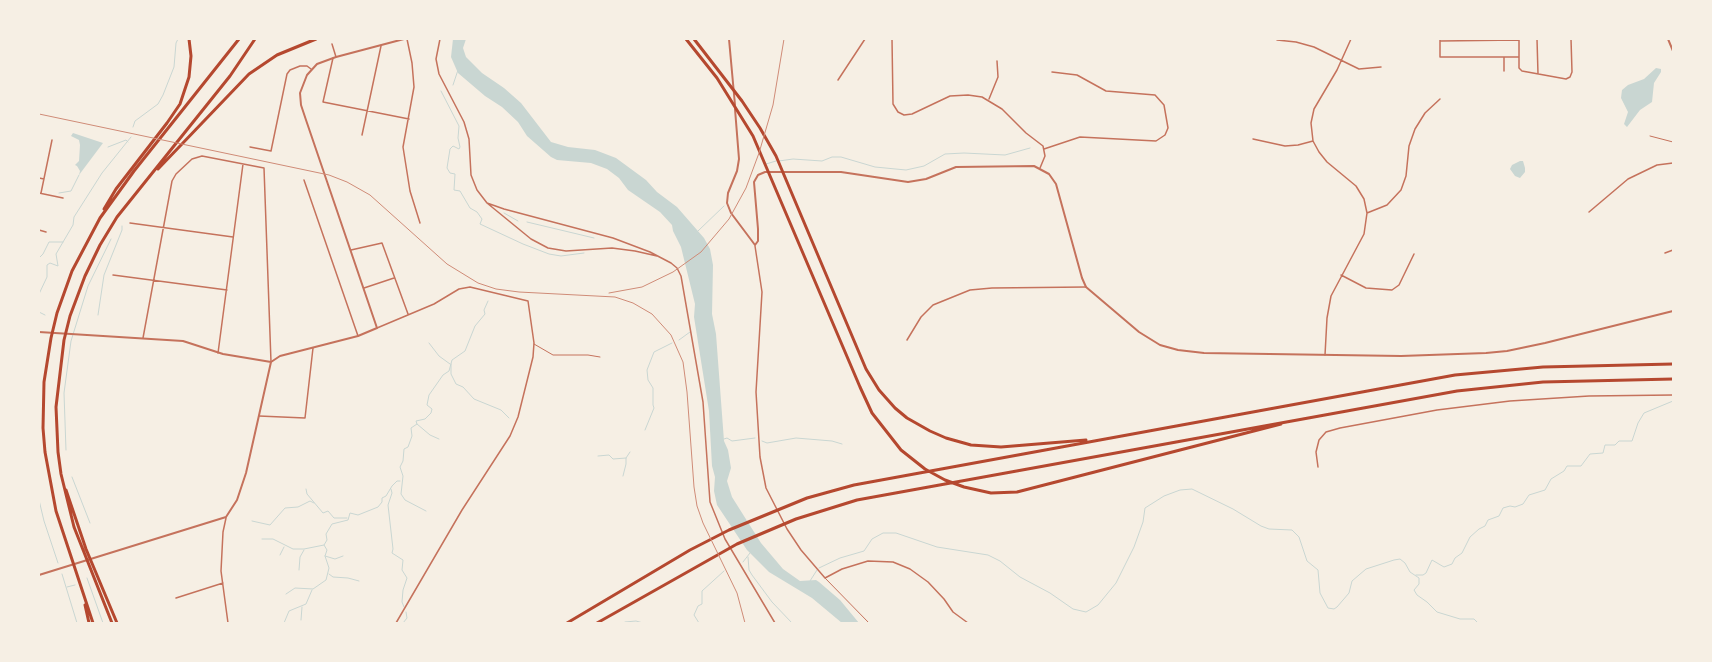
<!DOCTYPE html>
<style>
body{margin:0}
#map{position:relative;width:1712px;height:662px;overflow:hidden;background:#f6efe4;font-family:"Exo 2",sans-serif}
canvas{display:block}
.frame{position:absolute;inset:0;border:40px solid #f6efe4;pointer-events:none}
</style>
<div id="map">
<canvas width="1712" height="662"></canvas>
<div class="frame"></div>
</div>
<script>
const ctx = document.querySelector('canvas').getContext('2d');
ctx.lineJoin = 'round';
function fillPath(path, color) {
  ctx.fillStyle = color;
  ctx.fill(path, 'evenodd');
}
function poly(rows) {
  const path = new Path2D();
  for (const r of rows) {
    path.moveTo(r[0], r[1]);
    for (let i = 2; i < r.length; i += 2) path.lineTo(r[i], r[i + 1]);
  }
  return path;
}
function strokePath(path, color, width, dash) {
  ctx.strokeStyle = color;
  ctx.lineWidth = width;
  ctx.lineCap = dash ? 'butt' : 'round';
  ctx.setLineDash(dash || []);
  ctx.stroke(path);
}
fillPath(poly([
 [453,39,466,39,463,48,466,57,482,73,504,88,521,103,551,142,568,147,595,150,616,158,646,180,657,192,677,207,704,238,710,249,713,265,712,314,716,334,724,441,728,450,731,468,727,481,732,497,761,543,783,569,800,581,816,580,819,582,840,600,859,623,842,623,812,598,769,572,747,550,717,505,714,491,715,477,712,466,709,411,694,317,695,304,681,247,673,231,672,225,660,212,628,190,619,178,607,169,591,163,557,160,551,157,527,136,518,122,502,107,485,96,458,73,451,57],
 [1656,68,1661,69,1661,72,1654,83,1652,102,1640,110,1627,127,1624,124,1628,112,1621,98,1622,90,1628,85,1644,79],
 [73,133,103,143,79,175,80,171,77,166,75,165,79,161,80,145,79,140,71,136],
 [1520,161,1523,161,1525,168,1525,172,1520,178,1515,176,1510,169,1512,165]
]), '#c9d6d2');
strokePath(poly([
 [453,85,458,70],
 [441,91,459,126,458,138,460,147,459,149,453,146,450,149,447,168,450,173,455,174,454,190,460,191,470,208,477,212,482,219,480,224,523,244,549,254,561,256,584,253],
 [133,127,135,121,158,104,163,95,174,67,176,43,178,39],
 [108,147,126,140,128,142],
 [779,161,793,159,822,161,832,157,841,157,875,167,906,170,924,166,945,154,964,153,1005,155,1030,148],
 [766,164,776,161],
 [59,193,71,191,79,175],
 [504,213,518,221],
 [527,222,594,238],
 [698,231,724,206],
 [39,258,43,254,49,242,63,242],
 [39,294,47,277,47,265,50,263,58,266,56,254,73,225,74,217,102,173,131,137],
 [39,312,45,315],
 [98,315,104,275,122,230,122,226],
 [679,340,690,332],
 [429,343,439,356,450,364],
 [451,364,451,374,456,384,463,387,474,399,501,410,509,418],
 [417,424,430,435,439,439],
 [645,430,654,408,653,405,653,388,648,380,647,370,654,352,672,343],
 [724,439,727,438,732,441,755,438],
 [762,441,767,443,796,438,832,441,842,444],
 [66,450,64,393,71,341,88,286,111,239],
 [598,456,609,455,613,459,626,458],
 [623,476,626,464,626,458,630,452],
 [72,477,90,523],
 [306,489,307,494,323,513,328,511,334,518,347,518],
 [391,489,392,493,388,505,393,549,392,553,403,560,402,570,407,578,403,590,402,602,404,607],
 [39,500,44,521,58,563],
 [426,511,405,500,401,494,403,476,400,467,403,461,404,449,408,447,412,436,411,428,417,424,416,421,425,419,431,413,432,409,427,405,429,395,443,375,449,371,452,360,465,351,475,326,485,314,484,310,488,301],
 [252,521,270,525,285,508,298,507,310,501,314,503],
 [262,539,273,539,293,549,304,549,324,545],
 [280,555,284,547],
 [325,556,335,559,343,556],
 [748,557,749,570,752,575,772,602,792,623],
 [743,562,750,553],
 [819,568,840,558,864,551,872,539,883,533,896,533,937,547,988,555,1000,561,1020,577,1050,593,1073,609,1086,612,1098,605,1116,583,1134,547,1143,522,1145,508,1164,496,1180,490,1192,489,1233,509,1261,526,1269,529,1292,530,1299,537,1307,561,1318,570,1320,593,1328,608,1334,609,1337,607,1349,593,1352,581,1366,569,1394,560,1400,559,1405,563,1410,572,1419,578,1419,584,1414,590,1417,595,1427,602,1437,612,1460,619,1474,619,1478,623],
 [299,570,300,557,304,550],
 [62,574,77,623],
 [329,574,333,577,348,578,359,581],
 [1416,575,1423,575,1426,573,1432,560,1444,567,1452,564,1455,558,1462,553,1470,537,1479,529,1485,526,1488,520,1499,516,1503,508,1510,506,1515,507,1523,504,1529,495,1545,490,1551,479,1564,471,1567,466,1581,466,1590,454,1603,453,1605,445,1615,445,1619,441,1632,441,1638,423,1644,413,1673,401],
 [87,578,103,623],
 [810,581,817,570],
 [67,587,75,585],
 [286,594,295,588,313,589,326,580,329,568,325,556,327,550,324,545,327,540,326,534,332,524,348,520,350,513,358,515,378,507,382,502,382,498,386,496,392,486,397,481,400,481],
 [301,620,302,607],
 [625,622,636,621,643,623],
 [284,623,289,611,306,604,312,590],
 [403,623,407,618,406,612],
 [699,623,694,615,698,606,702,604,702,591,724,571]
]), '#c9d6d2', 1);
strokePath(poly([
 [1650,136,1673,142],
 [534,344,553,355,588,355,600,357],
 [825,578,869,623]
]), '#c5725c', 1);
strokePath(poly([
 [407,39,412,63,414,87,403,147,410,191,420,223],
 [440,39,436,59,439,74,464,122,469,139,471,175,477,190,487,203,531,239,548,248,566,251,612,248,635,251,657,256],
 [892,39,893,104,898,112,904,115,912,114,950,96,968,95,982,97,1002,109,1026,133,1043,146,1045,156,1040,168],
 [1440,39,1440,57,1519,57],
 [1519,39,1519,68,1522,71,1566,79,1570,77,1572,72,1571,39],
 [1537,39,1538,74],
 [1277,40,1296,42,1314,47,1359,69,1381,67],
 [1440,41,1519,40],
 [332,44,336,57],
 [1504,57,1504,71],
 [333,58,323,102,409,119],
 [838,80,865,39],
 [989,99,998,77,997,61],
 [362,135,381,46],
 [1253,139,1285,146,1298,145,1313,141],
 [250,147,271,151,287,74,290,70,300,66,307,66,311,69],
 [1044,149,1080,137,1156,141,1165,135,1168,128,1164,105,1155,95,1106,91,1077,75,1052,72],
 [39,178,44,179],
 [304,180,358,336],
 [39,193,63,198],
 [41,193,52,140],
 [487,203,504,209,613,238,650,252,671,263,677,268,681,276,703,402,710,502,725,539,775,623],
 [1589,212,1628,179,1657,165,1673,163],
 [1367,213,1387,205,1401,190,1406,176,1409,146,1415,129,1425,113,1440,99],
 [130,223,233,237],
 [39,230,46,232],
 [755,246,762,292,756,392,760,457,766,488,787,529,801,550,825,578,842,569,868,561,893,562,910,569,928,582,944,599,953,612,968,623],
 [351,250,382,243,408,314],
 [1665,253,1673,250],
 [113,275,227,290],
 [1341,275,1366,288,1392,290,1399,285,1414,254],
 [364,288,394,278],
 [377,328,434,304,459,289,470,287,528,301,534,343,533,357,518,417,510,436,462,510,396,623],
 [143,338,172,181,176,174,192,159,202,156,264,168,271,362],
 [907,340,921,317,933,305,970,290,992,288,1086,287],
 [218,353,243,164],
 [1325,355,1327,318,1331,296,1364,234,1367,213,1364,199,1356,186,1327,162,1319,152,1313,141,1311,123,1314,109,1337,70,1351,39],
 [259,416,305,418,313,348],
 [1318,467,1316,452,1319,440,1326,432,1340,428,1437,410,1510,401,1589,396,1673,395],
 [226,518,223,532,221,571,228,623],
 [176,598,223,583]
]), '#c5725c', 1.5);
strokePath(poly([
 [729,39,735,105],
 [1668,39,1673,51],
 [735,109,739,159,737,171,728,193,727,203,731,213,755,245,758,241,758,229,754,182,758,175,765,172,841,172,908,182,926,179,956,167,1034,166,1049,174,1056,184,1082,278,1086,287,1139,332,1160,345,1178,350,1204,353,1401,356,1486,353,1507,351,1545,343,1673,311],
 [39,332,183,341,223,354,271,362],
 [39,575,226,517,237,500,246,473,271,362,280,356,358,336,377,328,306,120,301,105,300,93,307,75,317,64,336,57,404,39]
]), '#c5725c', 2);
strokePath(poly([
 [686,39,717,78,753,136,860,387,872,413,901,450,925,469,945,480,964,487,991,493,1017,492,1281,424],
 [694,39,742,101,760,128,776,156,866,369,879,390,895,408,907,418,930,431,946,438,971,445,1001,447,1086,440],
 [158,169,249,74,277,55,316,39],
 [104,209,116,189,167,123,180,104,189,77,191,56,189,39],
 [66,490,86,549,117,623],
 [85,605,89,623],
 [93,623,56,511,45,452,43,428,44,382,51,338,57,313,72,271,100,218,134,171,239,39],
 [112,623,74,527,61,474,58,452,56,407,64,340,70,316,85,276,100,245,117,217,230,76,255,39],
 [567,623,690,550,729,530,807,498,854,485,1455,375,1543,367,1673,364],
 [597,623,737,544,796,519,857,500,1457,391,1543,382,1673,379]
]), '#b5482f', 3);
strokePath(poly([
 [39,114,329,175,347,182,370,195,447,264,478,283,496,289,519,292,615,297,633,303,652,314,671,335,683,362,687,392,694,487,697,506,703,523,737,593,745,623],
 [609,293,642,287,673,272,701,252,729,219,746,188,759,153,773,105,784,39]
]), '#cf8b77', 1);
</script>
